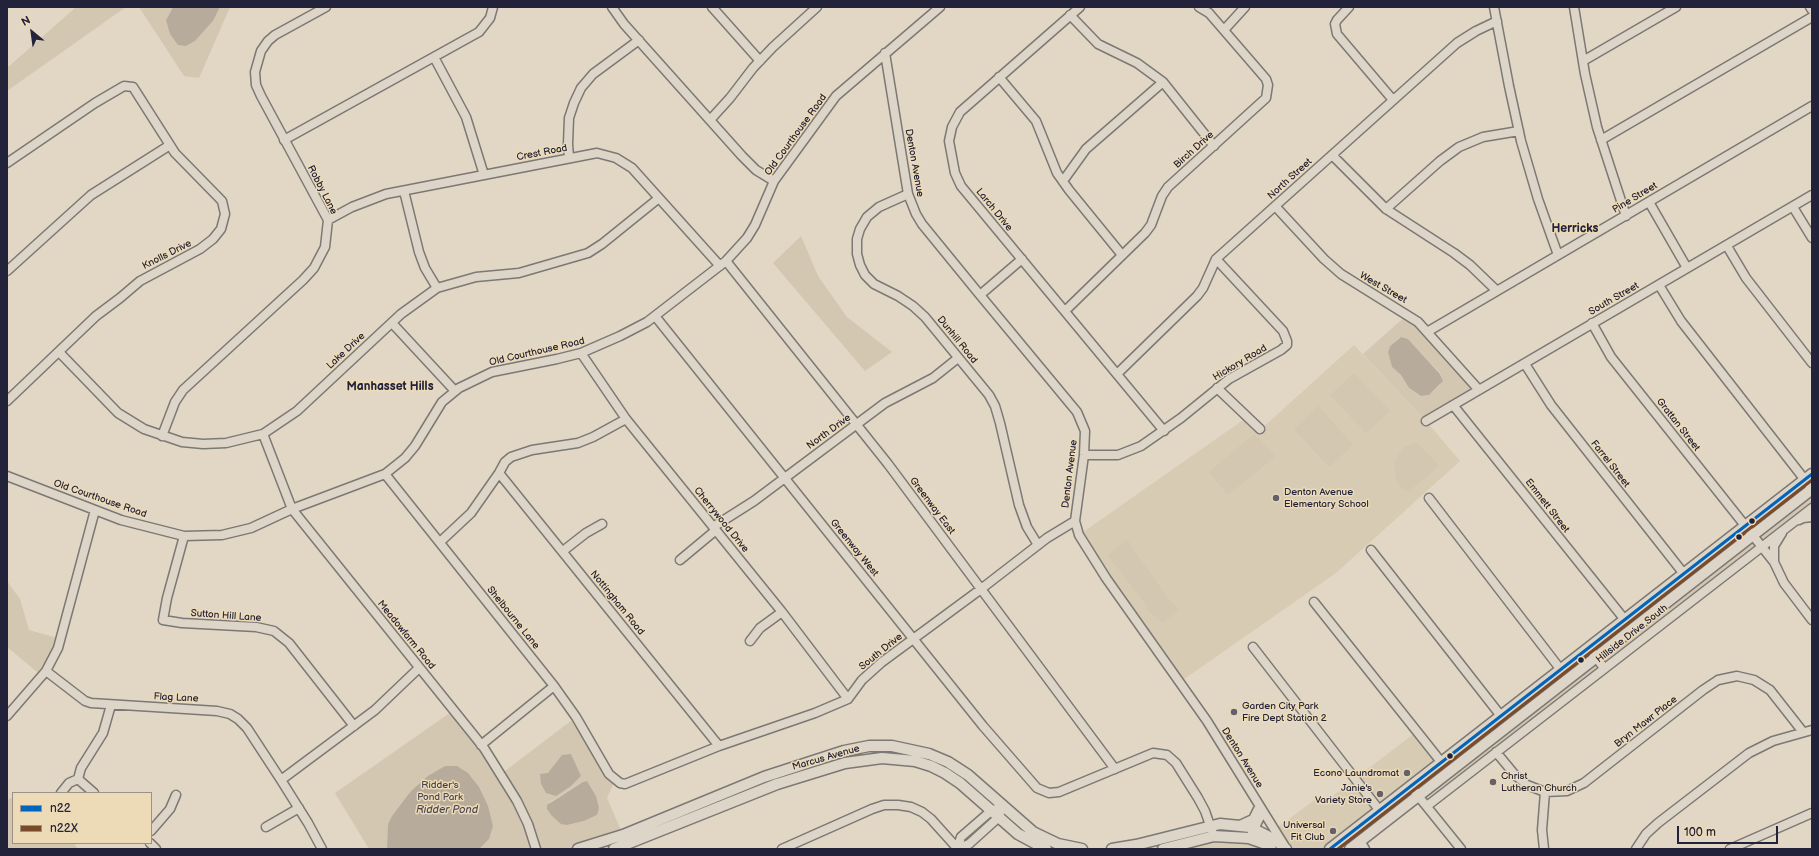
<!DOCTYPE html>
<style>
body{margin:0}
#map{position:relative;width:1819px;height:856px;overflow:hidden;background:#e1d7c4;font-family:"Balsamiq Sans",sans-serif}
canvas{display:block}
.frame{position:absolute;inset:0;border:8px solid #22223b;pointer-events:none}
.legend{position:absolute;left:12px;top:792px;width:140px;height:52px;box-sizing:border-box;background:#eddbb8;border:1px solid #9c9186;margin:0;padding:5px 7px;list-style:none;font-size:12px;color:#22223b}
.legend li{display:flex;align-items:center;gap:8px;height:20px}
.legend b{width:20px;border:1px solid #9c9186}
.north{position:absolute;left:12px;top:12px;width:40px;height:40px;-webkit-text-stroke:3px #eddbb8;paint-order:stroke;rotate:331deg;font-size:11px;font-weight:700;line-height:16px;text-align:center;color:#22223b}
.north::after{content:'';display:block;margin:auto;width:14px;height:18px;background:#22223b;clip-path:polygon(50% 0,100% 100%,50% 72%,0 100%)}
.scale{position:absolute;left:1677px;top:826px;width:101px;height:18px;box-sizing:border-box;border:2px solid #22223b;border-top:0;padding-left:5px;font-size:12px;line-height:14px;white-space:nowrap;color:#22223b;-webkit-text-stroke:3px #eddbb8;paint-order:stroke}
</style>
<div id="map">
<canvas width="1819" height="856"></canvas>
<div class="frame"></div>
<ul class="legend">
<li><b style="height:5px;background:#0065bd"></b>n22</li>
<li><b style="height:5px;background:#7a4b2a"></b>n22X</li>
</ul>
<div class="north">N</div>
<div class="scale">100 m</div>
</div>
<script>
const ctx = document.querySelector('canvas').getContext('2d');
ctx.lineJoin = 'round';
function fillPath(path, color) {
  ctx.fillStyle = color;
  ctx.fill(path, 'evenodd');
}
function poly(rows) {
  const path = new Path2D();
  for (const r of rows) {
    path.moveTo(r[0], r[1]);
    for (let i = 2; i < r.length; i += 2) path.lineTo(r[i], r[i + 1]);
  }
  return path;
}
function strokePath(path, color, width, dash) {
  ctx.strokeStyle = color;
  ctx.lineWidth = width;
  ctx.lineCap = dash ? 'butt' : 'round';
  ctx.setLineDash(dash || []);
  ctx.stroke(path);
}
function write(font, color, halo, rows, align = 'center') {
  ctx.font = font + ' "Balsamiq Sans",sans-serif';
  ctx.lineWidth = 3;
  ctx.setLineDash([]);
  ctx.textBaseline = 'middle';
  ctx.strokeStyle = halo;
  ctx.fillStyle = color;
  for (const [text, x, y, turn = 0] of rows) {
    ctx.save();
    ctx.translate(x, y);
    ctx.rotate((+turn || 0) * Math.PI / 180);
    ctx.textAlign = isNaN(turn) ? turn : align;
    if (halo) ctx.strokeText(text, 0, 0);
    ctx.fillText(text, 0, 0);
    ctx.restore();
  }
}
fillPath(poly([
 [1354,345,1426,421,1460,461,1336,573,1180,682,1079,535,1246,418,1259,431],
 [1416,732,1442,763,1330,849,1287,849,1274,830,1316,799,1321,805],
 [1236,836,1271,849,1163,849]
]), '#d7cbb3');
fillPath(poly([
 [76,7,126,7,7,91,7,68],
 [139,7,173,7,166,20,186,46,195,41,213,21,220,7,230,7,199,78,184,76],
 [801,236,818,276,847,317,892,352,865,371,773,263],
 [1408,314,1479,390,1426,421,1363,354],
 [1400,337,1408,339,1441,374,1442,378,1440,385,1429,395,1421,396,1409,388,1401,375,1392,367,1388,352,1390,346],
 [1354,373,1390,411,1366,433,1330,395],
 [1318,406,1353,445,1329,467,1294,429],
 [1254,434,1276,456,1228,495,1209,472],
 [1416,442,1439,466,1408,492,1401,487,1396,479,1394,465,1397,456,1403,448],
 [1812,489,1812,508,1427,806,1419,796],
 [1127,540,1169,600,1179,609,1163,623,1145,608,1146,605,1108,555],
 [7,581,20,599,29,630,61,639,42,676,7,647],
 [454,710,501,774,576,717,615,780,607,798,623,835,577,849,369,849,335,793],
 [587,781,597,815,584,821,567,825,550,802,583,782],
 [10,798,13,798,13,843,79,843,75,845,78,849,7,849,7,801]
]), '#d4c7b2');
fillPath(poly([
 [173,7,220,7,213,21,195,41,186,46,178,45,170,34,166,20],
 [1401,337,1408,339,1440,374,1443,381,1429,395,1421,396,1409,388,1401,375,1392,367,1388,352,1390,346],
 [571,754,581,776,571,786,556,796,546,793,541,784,540,774,548,773,562,755],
 [445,766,457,766,468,773,479,787,488,806,493,826,489,839,479,849,387,849,388,824,392,816,411,791,428,776],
 [587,781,596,796,599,808,597,815,584,821,567,825,561,824,552,816,547,809,547,805,583,782]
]), '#b7ac9c');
const minor = poly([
 [612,7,624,24,742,156,756,170,774,181],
 [712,7,760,61],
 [1080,7,960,112,952,127,949,141,955,173,961,186,1164,431],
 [1349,7,1337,20,1335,24,1337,34,1393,100],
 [1494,7,1509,86,1521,141,1538,199,1558,255],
 [1574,7,1585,74,1597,127,1626,216],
 [1810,7,1812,10],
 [1070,15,1098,44,1137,63,1163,82,1214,146],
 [1224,30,1245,7],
 [885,53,908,194,916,214,922,224,980,295,1077,412,1085,431,1084,455,1075,521,1079,535,1106,578,1207,721,1284,845],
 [434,57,466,117,484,175],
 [1583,61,1676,7],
 [999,77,1036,121,1057,173,1069,190,1122,255],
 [710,120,730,98,753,68,773,47,817,7],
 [284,140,479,32,490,18,493,7],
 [1601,140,1812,17],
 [1332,155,1386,209,1454,253,1470,265,1497,291],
 [569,158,568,144,569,118,574,103,581,88,593,74,639,40],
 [7,163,95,103,124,86,133,87,175,153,222,201,225,214,221,229,213,239,200,249,140,281,120,298,96,316,7,401],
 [1063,181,1086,149,1163,82],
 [404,191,419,252,425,268,437,288],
 [908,194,879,207,867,217,860,229,857,239,857,254,860,265,865,275,874,284,898,296,913,306,925,317,989,395,995,406,1000,423,1019,505,1027,527,1038,545],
 [1649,202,1687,268],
 [1275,206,1324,259,1341,274,1418,322,1479,390],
 [1793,207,1812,238],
 [1386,209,1440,161,1459,147,1483,137,1519,131],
 [328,220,352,207,386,194,597,153,616,158,632,168,720,266],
 [1727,246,1746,278,1812,363],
 [726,261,888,464,1115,769],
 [7,271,91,195,170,145],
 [1659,285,1681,321,1812,489],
 [980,295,1022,259],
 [1065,311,1145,233,1151,225,1162,196,1168,187,1266,98,1268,85,1266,79,1209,13,1199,7],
 [655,316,983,726,1037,788,1049,793,1059,792,1153,753,1167,755,1176,763,1198,798,1205,811,1212,831],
 [392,323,455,391],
 [1592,323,1611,357,1774,562,1784,583,1812,620],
 [1427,332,1812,106],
 [59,352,118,413,144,429,182,442,203,444,226,443,263,434,297,411,401,314,437,288,476,277,519,273,588,253,602,244,659,198],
 [581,353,626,419,782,612,848,699],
 [1525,364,1551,405,1684,574],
 [1117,374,1197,296,1203,288,1216,259,1457,43,1476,31,1497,21],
 [1217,388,1260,429],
 [1453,405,1625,620],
 [1426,421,1812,195],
 [263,434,292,509,484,748,517,801,528,824,536,849],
 [162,436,175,402,183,390,303,280,314,268,325,247,328,220,261,96,256,85,255,72,261,51,268,41,275,35,326,7],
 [1084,455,1118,455,1141,446,1181,418,1229,379,1281,350,1287,345,1287,341,1283,331,1216,259],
 [499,473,719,746],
 [385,474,554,686,576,717,609,774,620,783,625,784,719,746,815,713,848,699,862,680,882,662,981,589,1047,538,1075,521],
 [7,476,121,520,184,536,222,535,251,528,292,509,385,474,405,458,415,446,442,402,459,388,492,372,557,359,581,353,620,336,647,322,726,261,747,238,755,225,774,181,836,96,940,7],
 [1429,498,1561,670],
 [1799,520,1803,518,1812,517],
 [713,527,754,501,885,403,933,378,958,358],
 [184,536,167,598,163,620,182,623,256,627,274,631,289,643,354,726],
 [440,542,471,513,499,473,505,462,511,457,532,450,578,443,593,437,626,419],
 [1371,550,1501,716],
 [563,551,586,533,602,524],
 [680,560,716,530],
 [1774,562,1774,546,1782,533],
 [1314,602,1442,763],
 [750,641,760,628,782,612],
 [1253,647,1380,811],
 [1589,648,1604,668],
 [46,671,85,701,91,703,217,711,230,714,238,719,247,728,281,780,308,823,322,849],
 [7,716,46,671,58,648,95,510],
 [481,745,554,686],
 [1496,752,1515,775,1527,785,1545,792,1567,791,1584,783,1703,690,1718,680,1737,676,1754,680,1770,690,1803,732],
 [78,779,94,793],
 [281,780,375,710,419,668],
 [1411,787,1461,849],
 [61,793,69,783,78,779,81,768,103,733,111,705],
 [1427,806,1812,508],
 [1240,825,1253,819,1258,809],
 [266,827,299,808],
 [151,831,170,809,176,795],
 [1252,833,1260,817,1260,809],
 [1360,841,1365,849],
 [150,843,156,849],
 [782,849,872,809,884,805,898,805,911,807,922,812,931,819,958,849],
 [957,849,961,837,991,811,996,809],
 [957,849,969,844,999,817,1000,813],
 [1544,849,1542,830,1545,792],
 [1636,849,1646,834,1658,823,1749,753,1773,741,1812,730],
 [1730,849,1812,813]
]);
const major = poly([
 [578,849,623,835,764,777,844,751,869,746,892,746,929,754,948,762,968,775,1033,832,1058,844,1082,849],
 [614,849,777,784,845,763,882,758,915,761,931,766,945,773,960,783,1018,834,1046,849],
 [1112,849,1136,845,1220,824,1250,827,1277,841,1286,849],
 [1163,849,1214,836,1249,838,1266,844,1271,849],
 [1330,849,1812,474],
 [1350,849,1812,489]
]);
strokePath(minor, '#7c7874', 11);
strokePath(major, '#7c7874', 13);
strokePath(minor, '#ddd5c8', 8);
strokePath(major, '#ddd5c8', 10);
strokePath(poly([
 [1330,849,1812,474]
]), '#0065bd', 3);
strokePath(poly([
 [1338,849,1812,480]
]), '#7a4b2a', 3);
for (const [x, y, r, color] of [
 [1276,498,4,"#65616b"],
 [1752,521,3.5,"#22223b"],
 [1739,537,3.5,"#22223b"],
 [1581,660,3.5,"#22223b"],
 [1234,712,4,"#65616b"],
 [1450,756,3.5,"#22223b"],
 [1407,773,4,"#65616b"],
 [1493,782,4,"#65616b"],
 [1380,794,4,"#65616b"],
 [1333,831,4,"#65616b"]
]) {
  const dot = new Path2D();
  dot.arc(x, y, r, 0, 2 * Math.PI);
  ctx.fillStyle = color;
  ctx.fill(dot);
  strokePath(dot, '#eddbb8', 1.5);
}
write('10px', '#22223b', '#eddbb8', [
 ["Old Courthouse Road",796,135,-54],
 ["Birch Drive",1194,150,-42],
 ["Crest Road",542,153,-11],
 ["Denton Avenue",914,163,80],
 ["North Street",1290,179,-42],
 ["Robby Lane",322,190,63],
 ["Pine Street",1635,198,-31],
 ["Larch Drive",994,210,51],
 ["Knolls Drive",167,255,-27],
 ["West Street",1383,288,30],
 ["South Street",1614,299,-30],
 ["Dunhill Road",957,340,51],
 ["Lake Drive",346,351,-43],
 ["Old Courthouse Road",537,352,-13],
 ["Hickory Road",1240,363,-31],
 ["Grattan Street",1678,425,52],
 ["North Drive",829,432,-36],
 ["Farrel Street",1610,464,52],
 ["Denton Avenue",1070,474,-83],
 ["Old Courthouse Road",100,499,19],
 ["Greenway East",932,506,53],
 ["Emmett Street",1547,506,52],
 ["Cherrywood Drive",721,520,51],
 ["Greenway West",854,548,51],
 ["Nottingham Road",617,603,51],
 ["Sutton Hill Lane",226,616,4],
 ["Shelbourne Lane",513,618,51],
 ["Hillside Drive South",1632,634,-38],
 ["Meadowfarm Road",406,635,51],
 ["South Drive",881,652,-39],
 ["Flag Lane",176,698,3],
 ["Bryn Mawr Place",1646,722,-38],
 ["Marcus Avenue",826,758,-16],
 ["Denton Avenue",1242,758,58]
]);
write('10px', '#22223b', '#eddbb8', [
 ["Denton Avenue",1284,492],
 ["Elementary School",1284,504],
 ["Garden City Park",1242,706],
 ["Fire Dept Station 2",1242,718],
 ["Econo Laundromat",1399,773,"right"],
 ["Christ",1501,776],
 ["Lutheran Church",1501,788],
 ["Janie's",1372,788,"right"],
 ["Variety Store",1372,800,"right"],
 ["Universal",1325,825,"right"],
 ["Fit Club",1325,837,"right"]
], 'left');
write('10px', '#454250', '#eddbb8', [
 ["Ridder's",440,785],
 ["Pond Park",440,797]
]);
write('italic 11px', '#494653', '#eddbb8', [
 ["Ridder Pond",447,810]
]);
write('bold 12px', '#22223b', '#eddbb8', [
 ["Herricks",1575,229],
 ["Manhasset Hills",390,387]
]);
</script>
